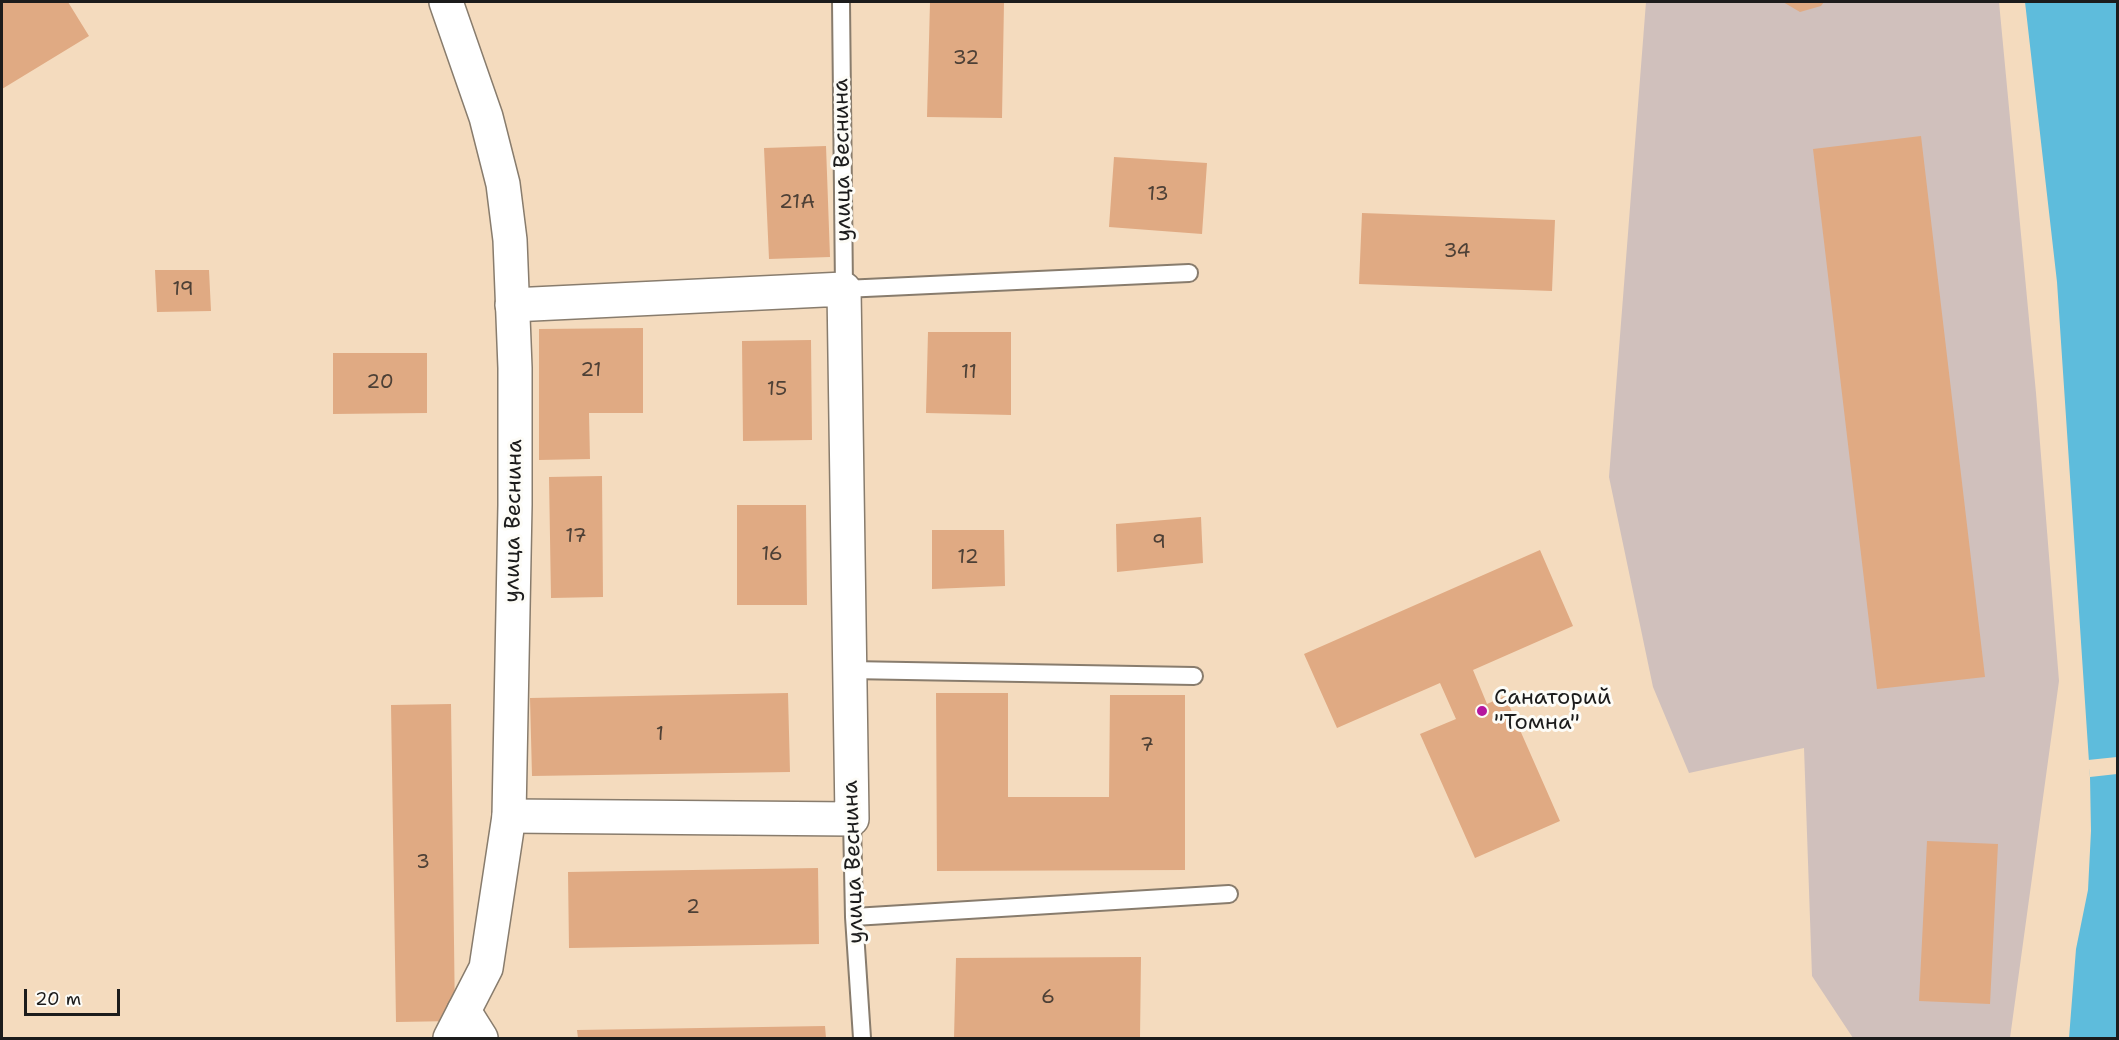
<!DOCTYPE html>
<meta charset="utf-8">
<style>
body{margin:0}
#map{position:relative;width:2119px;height:1040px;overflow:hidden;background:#f4dbbe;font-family:"Shantell Sans",sans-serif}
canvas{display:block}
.frame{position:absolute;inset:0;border:3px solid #1c1c1c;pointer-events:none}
.scale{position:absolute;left:24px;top:989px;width:96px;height:27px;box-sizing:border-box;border:3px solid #1c1c1c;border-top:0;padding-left:8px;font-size:18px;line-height:21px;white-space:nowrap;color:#1c1c1c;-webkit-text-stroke:4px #fdfcf7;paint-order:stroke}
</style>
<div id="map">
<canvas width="2119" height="1040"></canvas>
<div class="frame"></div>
<div class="scale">20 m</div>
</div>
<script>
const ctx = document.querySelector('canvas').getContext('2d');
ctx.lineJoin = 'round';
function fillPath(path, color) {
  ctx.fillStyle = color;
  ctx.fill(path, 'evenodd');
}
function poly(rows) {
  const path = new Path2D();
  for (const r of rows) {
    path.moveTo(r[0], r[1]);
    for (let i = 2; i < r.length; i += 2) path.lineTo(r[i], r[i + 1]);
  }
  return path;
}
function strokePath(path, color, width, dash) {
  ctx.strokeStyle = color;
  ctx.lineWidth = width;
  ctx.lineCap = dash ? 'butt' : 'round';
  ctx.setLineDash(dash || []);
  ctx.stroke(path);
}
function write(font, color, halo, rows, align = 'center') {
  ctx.font = font + ' "Shantell Sans",sans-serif';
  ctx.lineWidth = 6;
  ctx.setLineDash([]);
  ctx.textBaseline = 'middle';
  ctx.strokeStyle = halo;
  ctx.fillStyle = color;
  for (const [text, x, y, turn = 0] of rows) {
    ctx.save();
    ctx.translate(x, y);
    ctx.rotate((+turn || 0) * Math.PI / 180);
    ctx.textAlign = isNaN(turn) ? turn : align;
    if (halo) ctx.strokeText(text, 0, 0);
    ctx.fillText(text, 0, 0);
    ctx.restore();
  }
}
fillPath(poly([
 [1646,2,1999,2,2036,393,2059,681,2010,1038,1853,1038,1812,976,1804,748,1689,773,1653,687,1609,477]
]), '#d0c0bc');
fillPath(poly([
 [2025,2,2117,2,2117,1038,2069,1038,2076,949,2088,890,2091,831,2090,777,2057,282]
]), '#5ebcdc');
fillPath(poly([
 [2117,757,2117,774,2090,777,2088,760]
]), '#f4dbbe');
fillPath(poly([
 [2,2,68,2,89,36,2,89],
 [930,2,1004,2,1002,118,927,117],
 [1783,2,1824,2,1821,6,1800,12],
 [1921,136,1985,677,1877,689,1813,149],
 [826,146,830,257,769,259,764,148],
 [1114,157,1207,163,1202,234,1109,227],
 [1362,213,1555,220,1552,291,1359,284],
 [155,270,209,270,211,311,157,312],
 [643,328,643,413,589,413,590,459,539,460,539,329],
 [928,332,1011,332,1011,415,926,413],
 [811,340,812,440,743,441,742,341],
 [333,353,427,353,427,413,333,414],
 [602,476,603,597,551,598,549,477],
 [737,505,806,505,807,605,737,605],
 [1201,517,1203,563,1117,572,1116,524],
 [932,530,1004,530,1005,586,932,589],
 [1540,550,1573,626,1473,670,1487,704,1505,696,1560,821,1475,858,1420,734,1456,719,1440,683,1337,728,1304,654],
 [788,693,790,772,532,776,530,698],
 [936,693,1008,693,1008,797,1109,797,1110,695,1185,695,1185,870,937,871],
 [451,704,455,1021,396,1022,391,705],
 [1927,841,1998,844,1990,1004,1919,1001],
 [818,868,819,944,569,948,568,872],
 [1141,957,1140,1038,954,1038,956,958],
 [825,1026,826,1038,578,1038,577,1030]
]), '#e0aa83');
const service = poly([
 [841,2,844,289,1189,273],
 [849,670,1194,676],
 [852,819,854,917,862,1038],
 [854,917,1229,894]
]);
const minor = poly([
 [509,816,852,819,844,289,512,305],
 [464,1011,481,1038]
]);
const tertiary = poly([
 [446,2,486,117,503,184,510,240,515,368,515,505,509,816,486,968,450,1038]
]);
strokePath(service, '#887c6d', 20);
strokePath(minor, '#887c6d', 36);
strokePath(tertiary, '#887c6d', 36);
strokePath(service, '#fff', 16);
strokePath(minor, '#fff', 33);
strokePath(tertiary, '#fff', 33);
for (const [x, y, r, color] of [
 [1482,711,6,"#b5179e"]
]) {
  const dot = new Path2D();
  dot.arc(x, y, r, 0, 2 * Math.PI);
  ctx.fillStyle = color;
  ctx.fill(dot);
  strokePath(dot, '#fdfcf7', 2);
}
write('20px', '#4d4036', null, [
 ["32",966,59],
 ["13",1158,195],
 ["21А",797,203],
 ["34",1457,252],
 ["19",183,290],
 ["21",591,371],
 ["11",969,373],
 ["20",380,383],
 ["15",777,390],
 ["17",576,537],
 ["9",1159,543],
 ["16",772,555],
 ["12",968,558],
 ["1",660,735],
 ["7",1147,746],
 ["3",423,863],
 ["2",693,908],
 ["6",1048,998]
]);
write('22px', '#1c1c1c', '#fdfcf7', [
 ["улица Веснина",843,160,-91],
 ["улица Веснина",514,521,-89],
 ["улица Веснина",854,862,-92]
]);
write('22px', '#1c1c1c', '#fdfcf7', [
 ["Санаторий",1494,698],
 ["\"Томна\"",1494,723]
], 'left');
</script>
